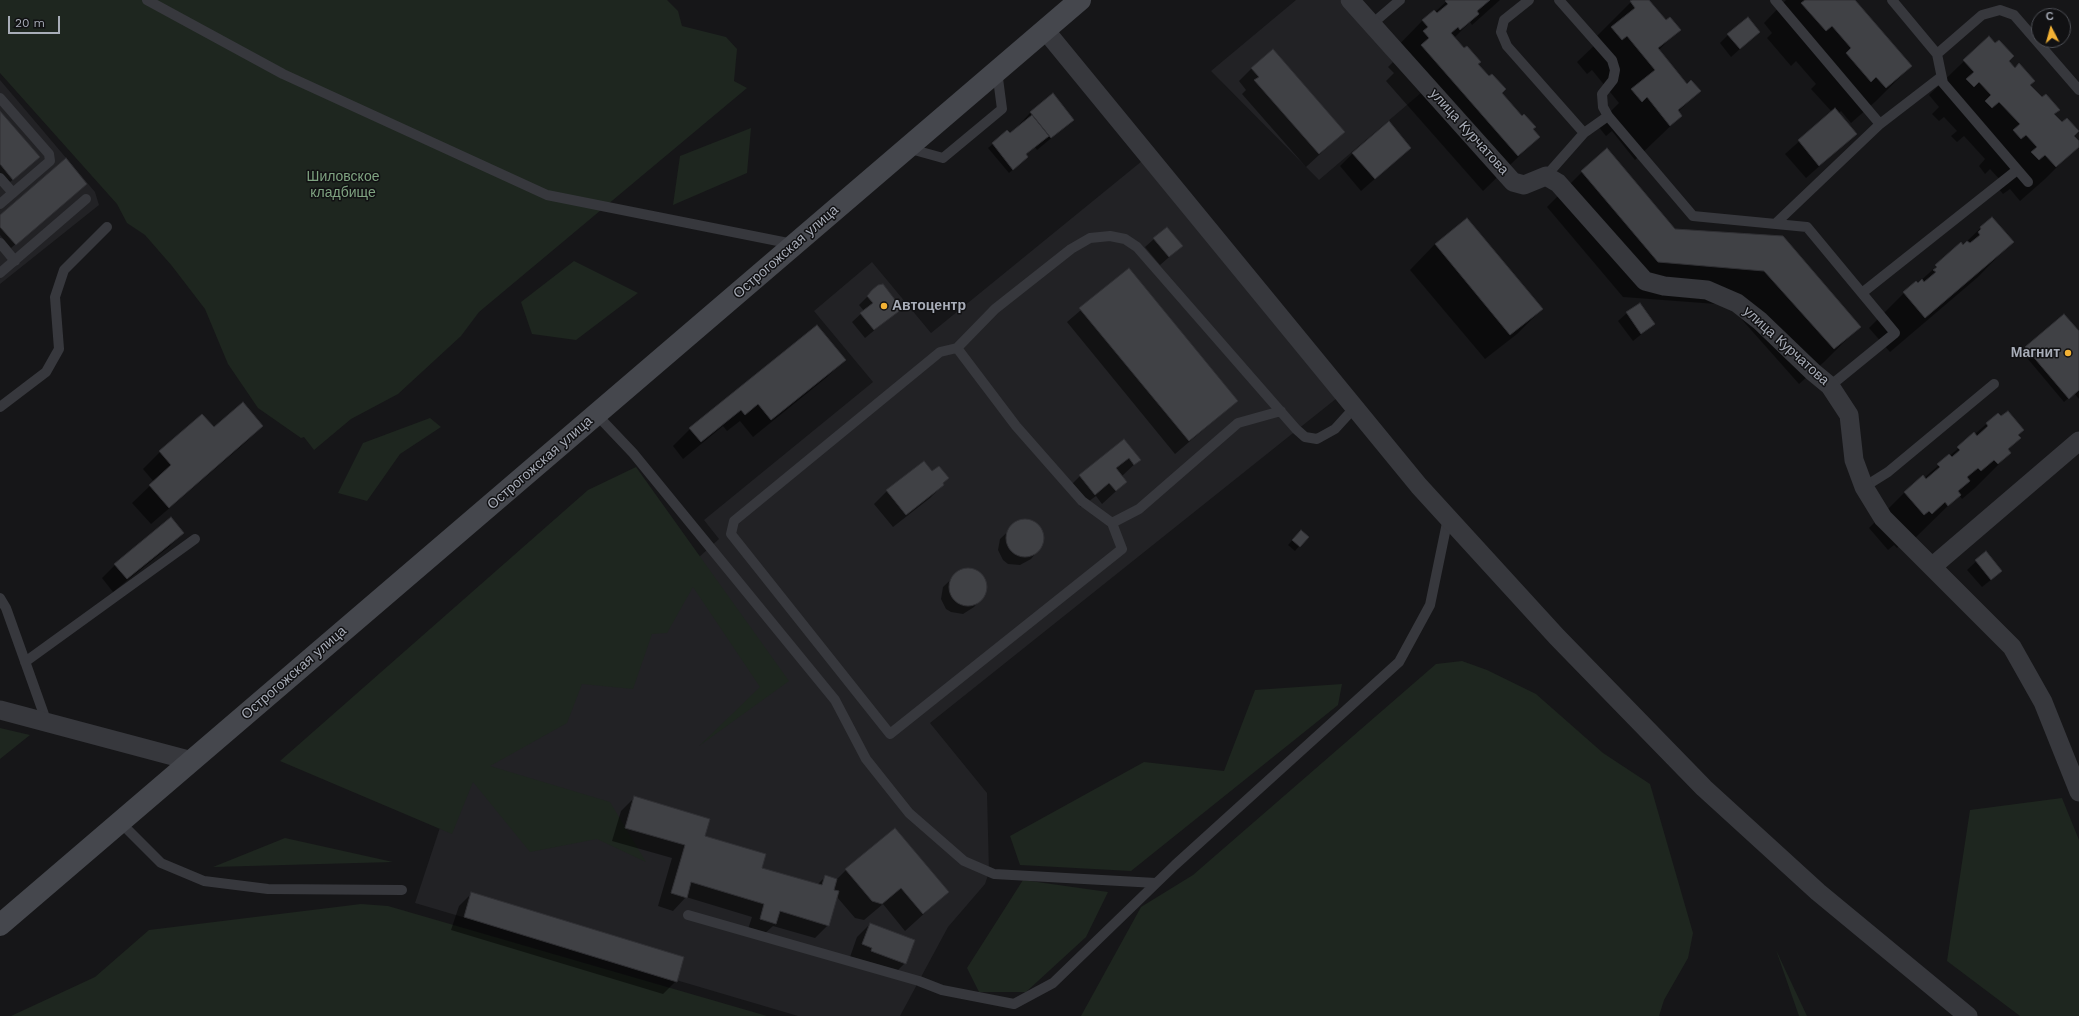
<!DOCTYPE html>
<meta charset="utf-8">
<style>
body{margin:0}
#map{position:relative;width:2079px;height:1016px;overflow:hidden;background:#161618;font-family:"Work Sans",sans-serif}
canvas{display:block}
.north{position:absolute;left:2031px;top:8px;width:40px;height:40px;box-sizing:border-box;background:#111113;border:1px solid #4d4f55;border-radius:50%;rotate:354deg;font-size:11px;font-weight:700;line-height:16px;text-align:center;color:#a8adb8}
.north::after{content:'';display:block;margin:auto;width:14px;height:18px;background:#f2b134;clip-path:polygon(50% 0,100% 100%,50% 72%,0 100%)}
.scale{position:absolute;left:8px;top:16px;width:52px;height:18px;box-sizing:border-box;border:2px solid #a8adb8;border-top:0;padding-left:5px;font-size:12px;line-height:14px;white-space:nowrap;color:#a8adb8;-webkit-text-stroke:3px #111113;paint-order:stroke}
</style>
<div id="map">
<canvas width="2079" height="1016"></canvas>
<div class="north">С</div>
<div class="scale">20 m</div>
</div>
<script>
const ctx = document.querySelector('canvas').getContext('2d');
ctx.lineJoin = 'round';
function fillPath(path, color) {
  ctx.fillStyle = color;
  ctx.fill(path, 'evenodd');
}
function poly(rows) {
  const path = new Path2D();
  for (const r of rows) {
    if (r.length === 3) {
      path.moveTo(r[0] + r[2], r[1]);
      path.arc(r[0], r[1], r[2], 0, 2 * Math.PI);
      continue;
    }
    path.moveTo(r[0], r[1]);
    for (let i = 2; i < r.length; i += 2) path.lineTo(r[i], r[i + 1]);
  }
  return path;
}
function strokePath(path, color, width, dash) {
  ctx.strokeStyle = color;
  ctx.lineWidth = width;
  ctx.lineCap = dash ? 'butt' : 'round';
  ctx.setLineDash(dash || []);
  ctx.stroke(path);
}
function write(font, color, halo, rows, align = 'center') {
  ctx.font = font + ' "Work Sans",sans-serif';
  ctx.lineWidth = 3;
  ctx.setLineDash([]);
  ctx.textBaseline = 'middle';
  ctx.strokeStyle = halo;
  ctx.fillStyle = color;
  for (const [text, x, y, turn = 0] of rows) {
    ctx.save();
    ctx.translate(x, y);
    ctx.rotate((+turn || 0) * Math.PI / 180);
    ctx.textAlign = isNaN(turn) ? turn : align;
    if (halo) ctx.strokeText(text, 0, 0);
    ctx.fillText(text, 0, 0);
    ctx.restore();
  }
}
fillPath(poly([
 [1296,0,1340,0,1421,93,1319,180,1211,71],
 [0,80,95,192,99,205,0,284],
 [1142,161,1337,398,930,723,987,793,989,872,985,884,948,927,900,1016,798,1016,415,903,457,776,719,539,704,520,873,382,814,311,872,262,931,333]
]), '#222225');
fillPath(poly([
 [0,0,667,0,678,11,682,26,726,37,737,49,734,81,747,88,479,312,461,336,398,394,351,419,314,450,304,437,301,438,258,408,228,364,205,309,172,266,145,235,127,223,117,204,0,73],
 [751,128,747,173,673,205,680,156],
 [574,261,638,293,576,340,532,334,521,302],
 [430,418,441,427,400,454,367,501,338,493,363,443],
 [636,467,789,681,699,746,760,687,693,587,667,633,652,634,633,689,582,684,567,723,490,766,610,802,646,862,597,839,530,852,473,782,452,834,280,761,588,490],
 [1462,661,1487,670,1536,694,1603,753,1650,784,1693,933,1688,958,1664,1000,1659,1016,1081,1016,1141,907,1193,875,1436,664],
 [1342,684,1338,705,1131,871,1020,865,1010,836,1144,762,1224,771,1255,690],
 [0,728,30,735,0,759],
 [2062,798,2079,840,2079,1016,2020,1016,1947,961,1970,810],
 [285,838,393,862,213,867],
 [1023,880,1108,892,1086,937,1026,992,979,992,967,968],
 [361,904,388,906,767,1016,11,1016,95,977,149,930],
 [1776,950,1807,1016,1799,1016]
]), '#1e261f');
fillPath(poly([
 [1448,0,1500,0,1472,25,1470,22,1454,38,1539,137,1483,191,1386,81,1394,73,1388,67,1393,62,1388,56,1422,21,1434,11,1435,12],
 [1633,0,1648,0,1666,22,1679,29,1658,51,1686,85,1699,91,1678,112,1681,116,1635,160,1612,131,1606,136,1597,125,1619,103,1592,70,1587,74,1577,62,1599,41,1596,37],
 [1786,0,1854,0,1911,66,1876,101,1851,123,1841,111,1838,114,1856,134,1806,178,1785,154,1832,112,1811,89,1816,84,1796,61,1791,66,1767,38,1772,33,1764,23],
 [1759,32,1731,57,1720,43,1728,35],
 [1989,37,2079,143,2079,145,2045,179,2020,201,2010,189,2003,194,1997,187,2002,182,1990,169,1985,174,1979,166,1985,159,1964,136,1957,142,1951,136,1957,131,1944,117,1939,121,1932,114,1939,107,1929,95],
 [1252,68,1344,132,1306,167,1242,94,1246,90,1239,81],
 [1053,95,1073,120,1037,150,1035,147,1025,155,1027,157,1009,173,988,148,1007,132,1010,135,1030,113],
 [0,113,34,161,9,183,0,173],
 [1410,148,1361,191,1340,166,1353,153],
 [1582,172,1674,230,1782,237,1859,327,1824,362,1799,384,1729,305,1623,297,1547,207],
 [82,187,11,248,0,235,0,216],
 [1991,218,2012,242,1978,277,1890,352,1869,328,1904,293,1916,283,1917,284,1961,244,1962,246],
 [1154,239,1182,246,1160,265,1145,247],
 [1435,244,1542,309,1517,334,1485,359,1410,270],
 [1129,269,1237,401,1175,454,1067,322],
 [873,291,900,309,865,338,852,322,864,311,859,305],
 [1627,313,1654,324,1633,341,1618,321],
 [2064,315,2079,333,2079,399,2074,393,2064,402,2022,352],
 [844,360,827,377,753,437,740,421,727,431,723,426,683,459,673,446,690,429],
 [1998,414,2020,438,2007,450,2010,453,1975,488,1962,499,1959,495,1913,540,1910,537,1897,548,1894,545,1888,550,1869,528,1904,493,1923,477,1924,478],
 [262,426,245,443,151,524,132,503,154,482,143,469,160,452,214,429],
 [1124,440,1139,460,1122,476,1126,482,1102,504,1096,496,1081,507,1067,489,1080,476],
 [942,484,943,485,930,498,893,527,874,504,887,491],
 [1024,520,1035,523,1042,532,1043,544,1031,559,1020,565,1008,564,1003,560,998,550,1000,539,1018,522],
 [1301,531,1307,537,1295,551,1288,545],
 [182,533,170,546,113,592,102,578,115,565],
 [1985,553,1992,579,1982,587,1967,570],
 [973,569,978,572,986,581,986,593,974,607,963,614,951,612,946,609,941,599,943,587,961,570],
 [634,798,760,868,817,885,825,877,836,880,846,870,948,892,905,931,883,904,864,920,855,918,837,897,828,925,815,938,773,926,762,936,747,932,752,917,686,897,673,911,658,906,672,858,612,841,621,811],
 [472,893,676,981,663,994,451,930,459,906],
 [870,924,905,963,892,976,850,957,857,937]
]), '#0007');
const building = poly([
 [1446,0,1490,0,1477,11,1479,14,1460,30,1458,27,1451,33,1464,48,1467,46,1481,62,1478,64,1489,76,1492,74,1506,89,1502,93,1522,116,1524,114,1536,127,1533,129,1540,137,1518,156,1421,45,1429,38,1423,31,1428,27,1422,20,1434,10,1437,13,1448,4,1445,1,1446,0],
 [1632,0,1649,0,1666,20,1670,17,1681,30,1658,48,1687,84,1691,80,1701,91,1678,110,1682,116,1670,126,1647,97,1642,102,1631,89,1655,70,1627,36,1622,40,1611,27,1635,8,1630,1,1632,0],
 [1805,0,1855,0,1912,66,1886,88,1876,77,1871,82,1846,53,1851,48,1832,26,1826,31,1801,3,1805,0],
 [1748,17,1760,32,1740,49,1727,34,1748,17],
 [1989,36,1995,43,1999,40,2014,56,2009,61,2015,68,2019,63,2035,81,2030,85,2042,97,2046,94,2060,110,2054,114,2062,122,2067,118,2079,131,2074,136,2079,141,2079,147,2056,167,2045,155,2039,160,2031,152,2037,147,2026,135,2021,139,2013,130,2020,124,1999,102,1992,108,1985,101,1991,95,1979,82,1974,87,1966,79,1974,72,1963,60,1989,36],
 [1273,49,1345,132,1319,154,1254,80,1259,77,1251,68,1273,49],
 [1053,93,1074,120,1051,138,1030,112,1053,93],
 [1835,108,1857,134,1819,166,1798,140,1835,108],
 [0,111,40,157,13,180,0,164,0,111],
 [1032,115,1049,136,1026,154,1028,157,1013,170,992,143,1007,130,1010,133,1032,115],
 [1389,121,1411,148,1375,179,1352,153,1389,121],
 [1607,148,1675,229,1783,236,1861,327,1834,349,1764,271,1658,262,1581,171,1607,148],
 [66,158,87,184,16,245,0,227,0,215,66,158],
 [1992,217,2014,242,1925,318,1903,292,1916,281,1918,283,1922,279,1924,282,1936,272,1933,270,1937,267,1935,265,1961,242,1963,245,1967,241,1970,243,1980,235,1978,232,1981,229,1980,227,1992,217],
 [1467,218,1543,309,1510,335,1435,244,1467,218],
 [1167,227,1183,246,1169,257,1153,238,1167,227],
 [1129,268,1238,401,1189,441,1079,308,1129,268],
 [883,284,902,309,874,330,860,313,873,303,867,296,872,290,878,285,883,284],
 [1640,303,1655,324,1641,334,1626,312,1640,303],
 [2064,314,2079,331,2079,390,2069,399,2025,347,2064,314],
 [817,325,846,360,771,420,758,404,745,415,741,410,701,442,689,428,817,325],
 [243,402,263,426,169,508,149,485,171,465,159,451,202,414,214,427,243,402],
 [2008,411,2024,430,2018,435,2021,438,2008,449,2011,453,1998,464,1994,460,1981,471,1978,468,1967,477,1970,481,1958,491,1961,495,1948,506,1945,502,1932,514,1929,511,1924,515,1904,492,1923,475,1926,479,1940,467,1937,464,1949,454,1952,457,1960,450,1957,447,1974,432,1977,436,1988,426,1986,423,1998,413,2001,416,2008,411],
 [1124,439,1141,460,1134,465,1129,458,1116,468,1127,482,1116,491,1109,483,1095,495,1079,475,1124,439],
 [924,461,932,471,939,466,949,478,943,483,944,485,906,515,886,490,924,461],
 [171,517,184,533,127,579,114,564,171,517],
 [1025,538,19],
 [1301,530,1309,537,1300,547,1292,540,1301,530],
 [1986,551,2002,571,1991,580,1975,560,1986,551],
 [968,587,19],
 [634,796,710,819,705,836,766,854,762,868,822,885,825,875,837,879,834,890,839,891,829,926,780,911,776,924,760,919,764,904,691,882,687,898,671,893,685,845,625,828,634,796],
 [895,828,949,892,923,914,901,888,882,904,872,901,845,869,895,828],
 [471,892,684,957,677,982,464,917,471,892],
 [870,923,915,940,906,964,871,951,872,948,862,944,870,923]
]);
fillPath(building, '#404145');
strokePath(building, '#303034', 1);
strokePath(poly([
 [147,0,283,74,547,195,793,244],
 [1529,0,1504,20,1501,32,1507,46,1584,133,1546,176],
 [1559,0,1612,60,1615,70,1613,80,1602,94,1603,107,1608,116],
 [1775,0,1880,124,1941,77],
 [1892,0,1937,54,1943,83,2028,182],
 [1372,24,1400,0],
 [1937,54,1982,15,2000,10,2014,15,2079,90],
 [0,98,49,154,50,161,0,204],
 [1584,133,1608,116,1693,216,1807,227,1895,333,1830,386],
 [907,148,943,158,1002,109,997,71],
 [0,178,13,193],
 [1775,224,1880,124],
 [0,243,15,261],
 [0,273,86,199],
 [1862,293,2017,170],
 [957,348,995,309,1071,249,1090,238,1110,236,1125,239,1137,247,1296,429,1305,437,1317,439,1335,429,1355,407],
 [0,407,46,372,59,349,55,297,64,270,107,227],
 [596,414,633,453,835,700,866,759,909,813,964,861,994,874,1156,883],
 [1864,487,1888,472,1994,384],
 [1112,523,1122,549,890,734,731,534,734,521,940,352,957,348,1016,426,1082,501,1112,523,1139,509,1238,423,1281,411],
 [0,598,6,608,47,723],
 [25,662,195,539],
 [120,822,161,863,204,881,268,889,402,890],
 [688,915,919,981,942,990,1014,1004,1053,983,1175,865,1399,662,1430,605,1448,518]
]), '#37383d', 10);
strokePath(poly([
 [1350,0,1513,182,1524,185,1546,176,1558,183,1645,281,1664,286,1707,290,1737,303,1760,321,1813,372,1830,386,1849,415,1854,460,1864,487,1883,518,2012,647,2043,702,2079,792],
 [1045,30,1419,486,1557,637,1704,788,1818,892,1968,1016],
 [1933,566,2079,441],
 [0,710,192,761]
]), '#37383d', 19);
strokePath(poly([
 [0,925,1080,0]
]), '#45474d', 22);
for (const [x, y, r, color] of [
 [884,306,4,"#f2b134"],
 [2068,353,4,"#f2b134"]
]) {
  const dot = new Path2D();
  dot.arc(x, y, r, 0, 2 * Math.PI);
  ctx.fillStyle = color;
  ctx.fill(dot);
  strokePath(dot, '#111113', 1.5);
}
write('14px', '#a8adb8', '#111113', [
 ["улица Курчатова",1469,132,48],
 ["Острогожская улица",786,252,-41],
 ["улица Курчатова",1786,346,42],
 ["Острогожская улица",540,463,-41],
 ["Острогожская улица",294,673,-41]
]);
write('14px', '#7fa381', '#111113', [
 ["Шиловское",343,177],
 ["кладбище",343,193]
]);
write('bold 14px', '#a8adb8', '#111113', [
 ["Автоцентр",892,306],
 ["Магнит",2060,353,"right"]
], 'left');
</script>
